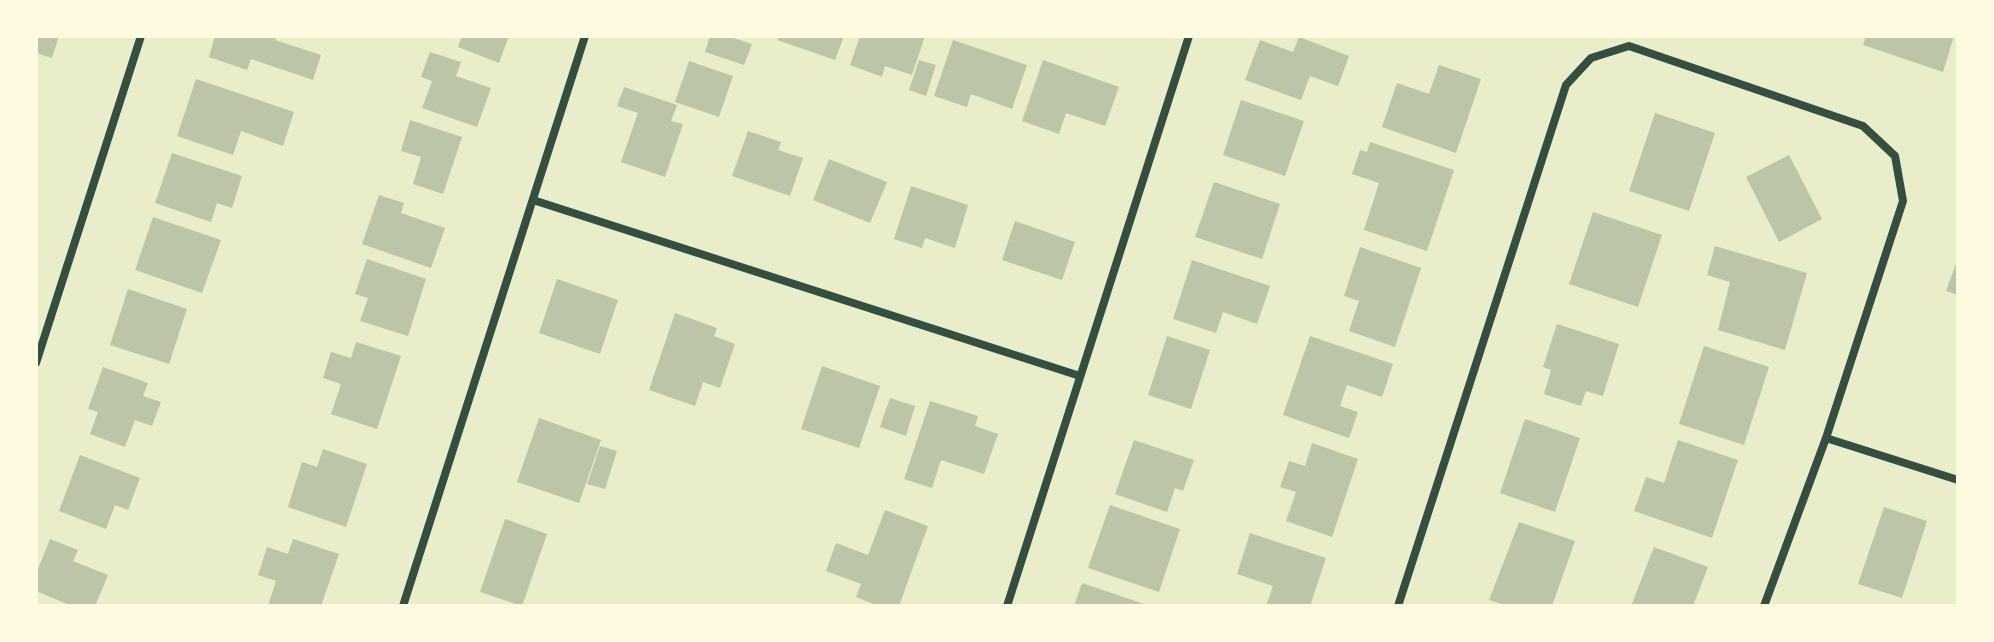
<!DOCTYPE html>
<style>
body{margin:0}
#map{position:relative;width:1994px;height:642px;overflow:hidden;background:#e9edc9;font-family:Quicksand,sans-serif}
canvas{display:block}
.frame{position:absolute;inset:0;border:38px solid #fefae0;pointer-events:none}
</style>
<div id="map">
<canvas width="1994" height="642"></canvas>
<div class="frame"></div>
</div>
<script>
const ctx = document.querySelector('canvas').getContext('2d');
ctx.lineJoin = 'round';
function fillPath(path, color) {
  ctx.fillStyle = color;
  ctx.fill(path, 'evenodd');
}
function poly(rows) {
  const path = new Path2D();
  for (const r of rows) {
    path.moveTo(r[0], r[1]);
    for (let i = 2; i < r.length; i += 2) path.lineTo(r[i], r[i + 1]);
  }
  return path;
}
function strokePath(path, color, width, dash) {
  ctx.strokeStyle = color;
  ctx.lineWidth = width;
  ctx.lineCap = dash ? 'butt' : 'round';
  ctx.setLineDash(dash || []);
  ctx.stroke(path);
}
fillPath(poly([
 [36,36,59,36,52,58,36,53],
 [215,36,277,36,275,40,321,55,313,80,251,59,247,70,209,57],
 [462,36,509,36,499,63,458,47],
 [710,36,727,36,752,44,744,65,705,52],
 [779,36,844,36,835,60,777,40],
 [860,36,925,36,912,75,885,66,882,77,850,65],
 [1866,36,1954,36,1943,72,1863,45],
 [1299,37,1349,56,1338,86,1310,76,1301,100,1245,80,1260,40,1293,52],
 [953,40,1027,65,1012,109,971,94,967,107,934,96],
 [430,52,461,62,456,76,491,88,477,127,422,108,432,81,421,77],
 [919,60,936,65,926,96,909,90],
 [1043,60,1119,87,1105,126,1066,113,1059,134,1022,121],
 [689,61,733,76,719,117,675,102],
 [1439,65,1481,79,1456,153,1382,127,1397,83,1429,94],
 [196,79,294,112,283,146,241,131,233,155,177,136],
 [624,87,677,105,671,121,683,124,665,177,621,162,638,113,617,106],
 [1241,100,1304,121,1285,176,1223,155],
 [1655,113,1715,133,1689,211,1629,191],
 [410,120,462,137,443,194,413,184,421,157,401,151],
 [748,131,781,142,778,150,803,158,790,196,732,176],
 [1370,142,1454,170,1427,251,1364,230,1379,183,1352,174,1360,150,1367,152],
 [172,153,242,176,232,208,217,203,211,222,155,203],
 [1789,155,1822,219,1779,242,1746,177],
 [829,159,887,182,870,223,813,200],
 [1214,182,1280,204,1262,259,1195,237],
 [911,186,968,205,955,248,925,238,922,248,894,239],
 [379,195,404,203,401,213,445,228,431,268,362,244],
 [1593,212,1662,235,1638,307,1569,284],
 [153,217,221,240,202,293,135,270],
 [1015,221,1075,242,1062,280,1002,260],
 [1715,246,1807,273,1785,350,1718,330,1730,282,1707,275],
 [1360,247,1421,268,1395,347,1349,331,1359,301,1344,296],
 [1958,258,1958,295,1946,291],
 [367,259,426,279,408,336,360,321,368,298,355,294],
 [1192,260,1270,286,1257,324,1223,312,1216,333,1173,319],
 [557,279,618,300,600,354,539,333],
 [128,289,187,309,169,364,110,345],
 [675,313,717,328,714,336,735,344,720,388,703,382,695,406,649,390],
 [1557,324,1619,344,1603,396,1586,391,1581,406,1544,394,1551,370,1543,367],
 [1167,336,1210,350,1191,409,1148,395],
 [1310,336,1393,364,1382,397,1347,385,1340,406,1358,412,1349,438,1283,415],
 [356,342,401,356,377,429,331,414,341,384,323,378,331,352,351,358],
 [1704,346,1769,367,1744,445,1679,424],
 [822,366,880,386,859,448,801,429],
 [103,367,148,383,143,396,161,402,152,426,135,420,125,447,90,434,98,412,88,409],
 [890,398,915,406,906,436,880,427],
 [930,401,978,416,975,426,998,434,984,474,941,460,932,488,904,479],
 [539,418,601,440,579,503,517,482],
 [1525,419,1580,438,1555,512,1500,493],
 [1134,440,1194,460,1183,491,1175,488,1167,512,1115,494],
 [1678,440,1738,460,1712,538,1634,511,1646,477,1664,483],
 [1312,443,1358,459,1332,537,1286,521,1296,492,1280,487,1289,461,1305,466],
 [600,446,617,451,605,489,587,484],
 [323,449,367,464,346,527,288,507,302,462,317,467],
 [80,455,140,478,128,510,115,505,106,529,59,511],
 [1110,505,1180,529,1159,592,1088,568],
 [1884,507,1927,521,1902,598,1858,584],
 [885,510,928,526,899,606,879,606,856,597,861,584,826,571,836,543,868,555],
 [505,519,547,534,522,606,480,592],
 [1519,522,1575,541,1552,606,1507,606,1489,600],
 [1250,533,1326,558,1310,606,1266,606,1273,586,1237,574],
 [50,539,78,550,73,561,108,575,95,606,72,606,36,591,36,574],
 [293,539,339,554,321,606,268,606,276,581,258,575,267,547,288,554],
 [1654,547,1708,567,1693,606,1631,606],
 [1082,583,1147,605,1147,606,1074,606]
]), '#bcc5a7');
strokePath(poly([
 [533,200,1080,376],
 [36,363,141,36],
 [1826,438,1958,480],
 [403,606,585,36],
 [1007,606,1189,36],
 [1398,606,1566,85,1591,58,1629,46,1863,126,1895,156,1903,201,1826,438,1764,606]
]), '#344e41', 8);
</script>
